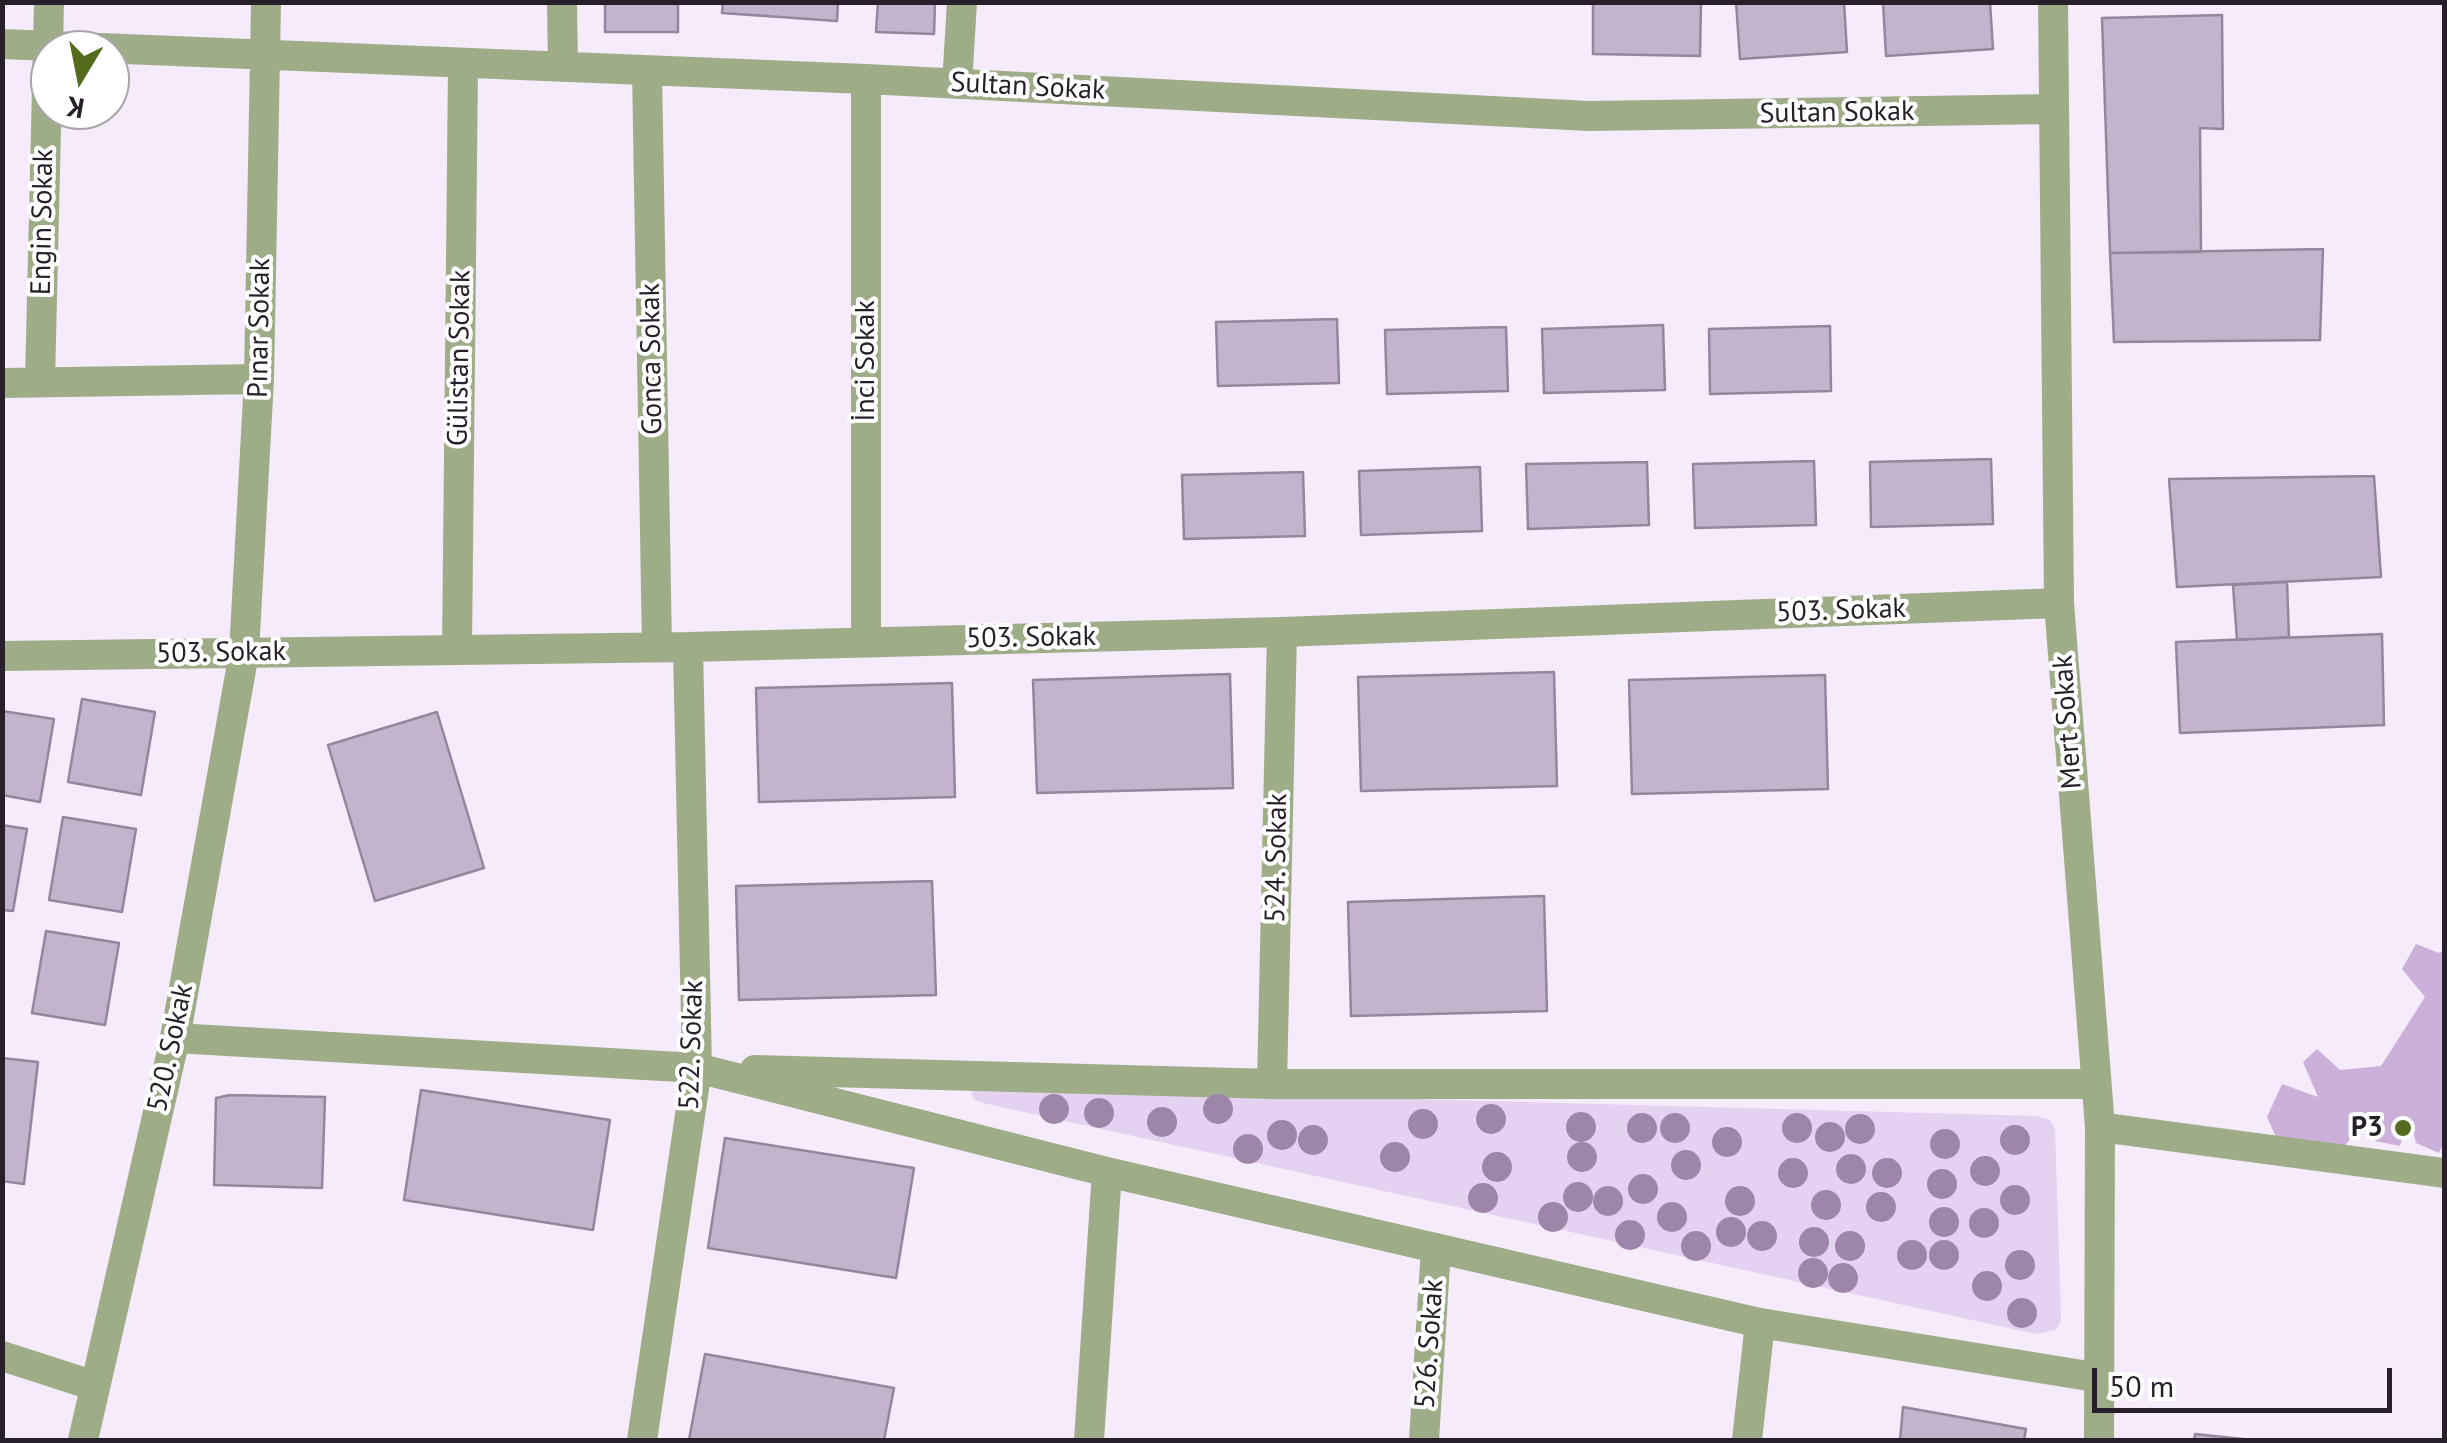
<!DOCTYPE html>
<meta charset="utf-8">
<style>
body{margin:0}
#map{position:relative;width:2447px;height:1443px;overflow:hidden;background:#f5ebfb;font-family:"PT Sans",sans-serif}
canvas{display:block}
.frame{position:absolute;inset:0;border:5px solid #27202a;pointer-events:none}
.north{position:absolute;left:30px;top:30px;width:100px;height:100px;box-sizing:border-box;background:#fff;border:2px solid #a9a6aa;border-radius:50%;rotate:190deg;font-size:28px;font-weight:700;line-height:40px;text-align:center;color:#27202a}
.north::after{content:'';display:block;margin:auto;width:35px;height:45px;background:#526b1d;clip-path:polygon(50% 0,100% 100%,50% 72%,0 100%)}
.scale{position:absolute;left:2092px;top:1368px;width:300px;height:45px;box-sizing:border-box;border:5px solid #27202a;border-top:0;padding-left:12px;font-size:30px;line-height:35px;white-space:nowrap;color:#27202a;-webkit-text-stroke:8px #fff;paint-order:stroke}
</style>
<div id="map">
<canvas width="2447" height="1443"></canvas>
<div class="frame"></div>
<div class="north">K</div>
<div class="scale">50 m</div>
</div>
<script>
const ctx = document.querySelector('canvas').getContext('2d');
ctx.lineJoin = 'round';
function fillPath(path, color) {
  ctx.fillStyle = color;
  ctx.fill(path, 'evenodd');
}
function poly(rows) {
  const path = new Path2D();
  for (const r of rows) {
    path.moveTo(r[0], r[1]);
    for (let i = 2; i < r.length; i += 2) path.lineTo(r[i], r[i + 1]);
  }
  return path;
}
function stroke(path, color, width, dash) {
  ctx.strokeStyle = color;
  ctx.lineWidth = width;
  ctx.lineCap = dash ? 'butt' : 'round';
  ctx.setLineDash(dash || []);
  ctx.stroke(path);
}
function drawText(font, color, halo, rows, align = 'center') {
  ctx.font = font + ' "PT Sans",sans-serif';
  ctx.lineWidth = 8;
  ctx.setLineDash([]);
  ctx.textBaseline = 'middle';
  ctx.strokeStyle = halo;
  ctx.fillStyle = color;
  for (const [text, x, y, turn = 0] of rows) {
    ctx.save();
    ctx.translate(x, y);
    ctx.rotate((+turn || 0) * Math.PI / 180);
    ctx.textAlign = isNaN(turn) ? turn : align;
    if (halo) ctx.strokeText(text, 0, 0);
    ctx.fillText(text, 0, 0);
    ctx.restore();
  }
}
fillPath(poly([
 [976,1087,2037,1116,2050,1120,2055,1129,2061,1321,2056,1330,2036,1334,983,1103,974,1099,971,1094]
]), '#e4d2f0');
fillPath(poly([
 [2416,944,2439,953,2444,950,2444,1142,2439,1153,2416,1143,2413,1130,2404,1132,2400,1146,2375,1141,2375,1133,2359,1128,2358,1120,2352,1137,2336,1156,2279,1144,2267,1117,2282,1084,2318,1097,2303,1062,2317,1049,2340,1070,2381,1066,2425,997,2402,969]
]), '#cbb1da');
const building = poly([
 [605,2,678,2,678,32,605,32,605,2],
 [723,2,838,2,837,21,722,13,723,2],
 [878,2,935,2,934,34,876,32,878,2],
 [1593,2,1701,2,1700,56,1593,54,1593,2],
 [1736,2,1844,2,1847,52,1740,59,1736,2],
 [1883,2,1990,2,1993,49,1886,56,1883,2],
 [2222,15,2223,129,2200,128,2201,252,2110,253,2102,18,2222,15],
 [2323,249,2320,340,2114,342,2110,253,2323,249],
 [1337,319,1339,383,1218,386,1216,322,1337,319],
 [1663,325,1665,390,1544,393,1542,329,1663,325],
 [1830,326,1831,391,1710,394,1709,329,1830,326],
 [1506,327,1508,391,1387,394,1385,330,1506,327],
 [1991,459,1993,524,1871,527,1870,462,1991,459],
 [1814,461,1816,525,1695,528,1693,464,1814,461],
 [1647,462,1649,525,1528,529,1526,464,1647,462],
 [1480,467,1482,531,1361,535,1359,471,1480,467],
 [1303,472,1305,536,1184,539,1182,475,1303,472],
 [2374,476,2381,577,2177,587,2169,479,2374,476],
 [2287,582,2289,637,2237,640,2233,585,2287,582],
 [2382,634,2384,725,2180,733,2176,642,2382,634],
 [1554,672,1557,786,1361,791,1358,677,1554,672],
 [1230,674,1233,788,1037,793,1033,680,1230,674],
 [1825,675,1828,789,1632,794,1629,680,1825,675],
 [952,683,955,797,759,802,756,688,952,683],
 [82,699,155,712,141,795,68,782,82,699],
 [2,711,54,719,40,802,2,795,2,711],
 [437,712,484,868,375,901,328,745,437,712],
 [63,817,136,829,122,912,49,900,63,817],
 [2,825,27,829,13,911,2,910,2,825],
 [932,881,936,995,739,1000,736,886,932,881],
 [1544,896,1547,1011,1351,1016,1348,902,1544,896],
 [46,931,119,943,105,1025,32,1013,46,931],
 [2,1058,38,1062,24,1184,2,1181,2,1058],
 [421,1090,610,1120,593,1230,404,1200,421,1090],
 [230,1095,325,1097,322,1188,214,1185,216,1098,230,1095],
 [725,1138,914,1168,896,1278,708,1248,725,1138],
 [705,1354,894,1388,884,1440,689,1440,705,1354],
 [1903,1407,2026,1429,2024,1440,1900,1440,1903,1407],
 [2195,1434,2252,1440,2194,1440,2195,1434]
]);
fillPath(building, '#c3b3cd');
stroke(building, '#95869e', 2.5);
stroke(poly([
 [562,2,563,67],
 [2053,2,2059,603,2100,1127,2099,1440],
 [2,44,866,79,1589,116,2054,109],
 [647,71,657,647],
 [866,79,866,642],
 [957,84,962,2],
 [40,382,49,2],
 [2,383,259,379],
 [457,650,463,65],
 [2,656,688,647,1282,632,2059,603],
 [175,1038,697,1068,1107,1172,1760,1323,2101,1378],
 [755,1070,1272,1084,2096,1084],
 [1272,1084,1282,632],
 [2100,1127,2444,1173],
 [2,1356,95,1386],
 [83,1440,175,1038,244,653,259,379,266,2],
 [642,1440,697,1068,688,647],
 [1089,1440,1107,1172],
 [1424,1440,1436,1248],
 [1747,1440,1760,1323]
]), '#9ead88', 30);
ctx.fillStyle = '#9e86aa';
for (const [x, y] of [
 [1054,1109],
 [1218,1109],
 [1099,1113],
 [1491,1119],
 [1162,1122],
 [1423,1124],
 [1581,1127],
 [1642,1128],
 [1675,1128],
 [1797,1128],
 [1860,1129],
 [1282,1135],
 [1830,1137],
 [1313,1140],
 [2015,1140],
 [1727,1142],
 [1945,1144],
 [1248,1149],
 [1395,1157],
 [1582,1157],
 [1686,1165],
 [1497,1167],
 [1851,1169],
 [1985,1171],
 [1793,1173],
 [1887,1173],
 [1942,1184],
 [1643,1189],
 [1578,1197],
 [1483,1198],
 [2015,1200],
 [1608,1201],
 [1740,1201],
 [1826,1205],
 [1881,1207],
 [1553,1217],
 [1672,1217],
 [1944,1222],
 [1984,1223],
 [1731,1232],
 [1630,1235],
 [1762,1236],
 [1814,1242],
 [1696,1246],
 [1850,1246],
 [1912,1255],
 [1944,1255],
 [2020,1265],
 [1813,1273],
 [1843,1278],
 [1987,1286],
 [2022,1313]
]) {
  ctx.beginPath();
  ctx.arc(x, y, 15, 0, 2 * Math.PI);
  ctx.fill();
}
for (const [x, y, r, color] of [
 [2403,1128,10,"#526b1d"]
]) {
  const dot = new Path2D();
  dot.arc(x, y, r, 0, 2 * Math.PI);
  ctx.fillStyle = color;
  ctx.fill(dot);
  stroke(dot, '#fff', 4);
}
drawText('28px', '#27202a', '#fff', [
 ["Sultan Sokak",1028,87,3],
 ["Sultan Sokak",1837,113,-1],
 ["Engin Sokak",43,222,-89],
 ["Pınar Sokak",260,328,-89],
 ["Gülistan Sokak",460,358,-89],
 ["Gonca Sokak",652,359,-91],
 ["İnci Sokak",866,361,-90],
 ["503. Sokak",1841,611,-2],
 ["503. Sokak",1031,638,-1],
 ["503. Sokak",221,653,-1],
 ["Mert Sokak",2068,722,-94],
 ["524. Sokak",1277,858,-89],
 ["522. Sokak",692,1045,-88],
 ["520. Sokak",171,1048,-78],
 ["526. Sokak",1430,1344,-86]
]);
drawText('bold 28px', '#27202a', '#fff', [
 ["P3",2383,1128]
], 'right');
</script>
